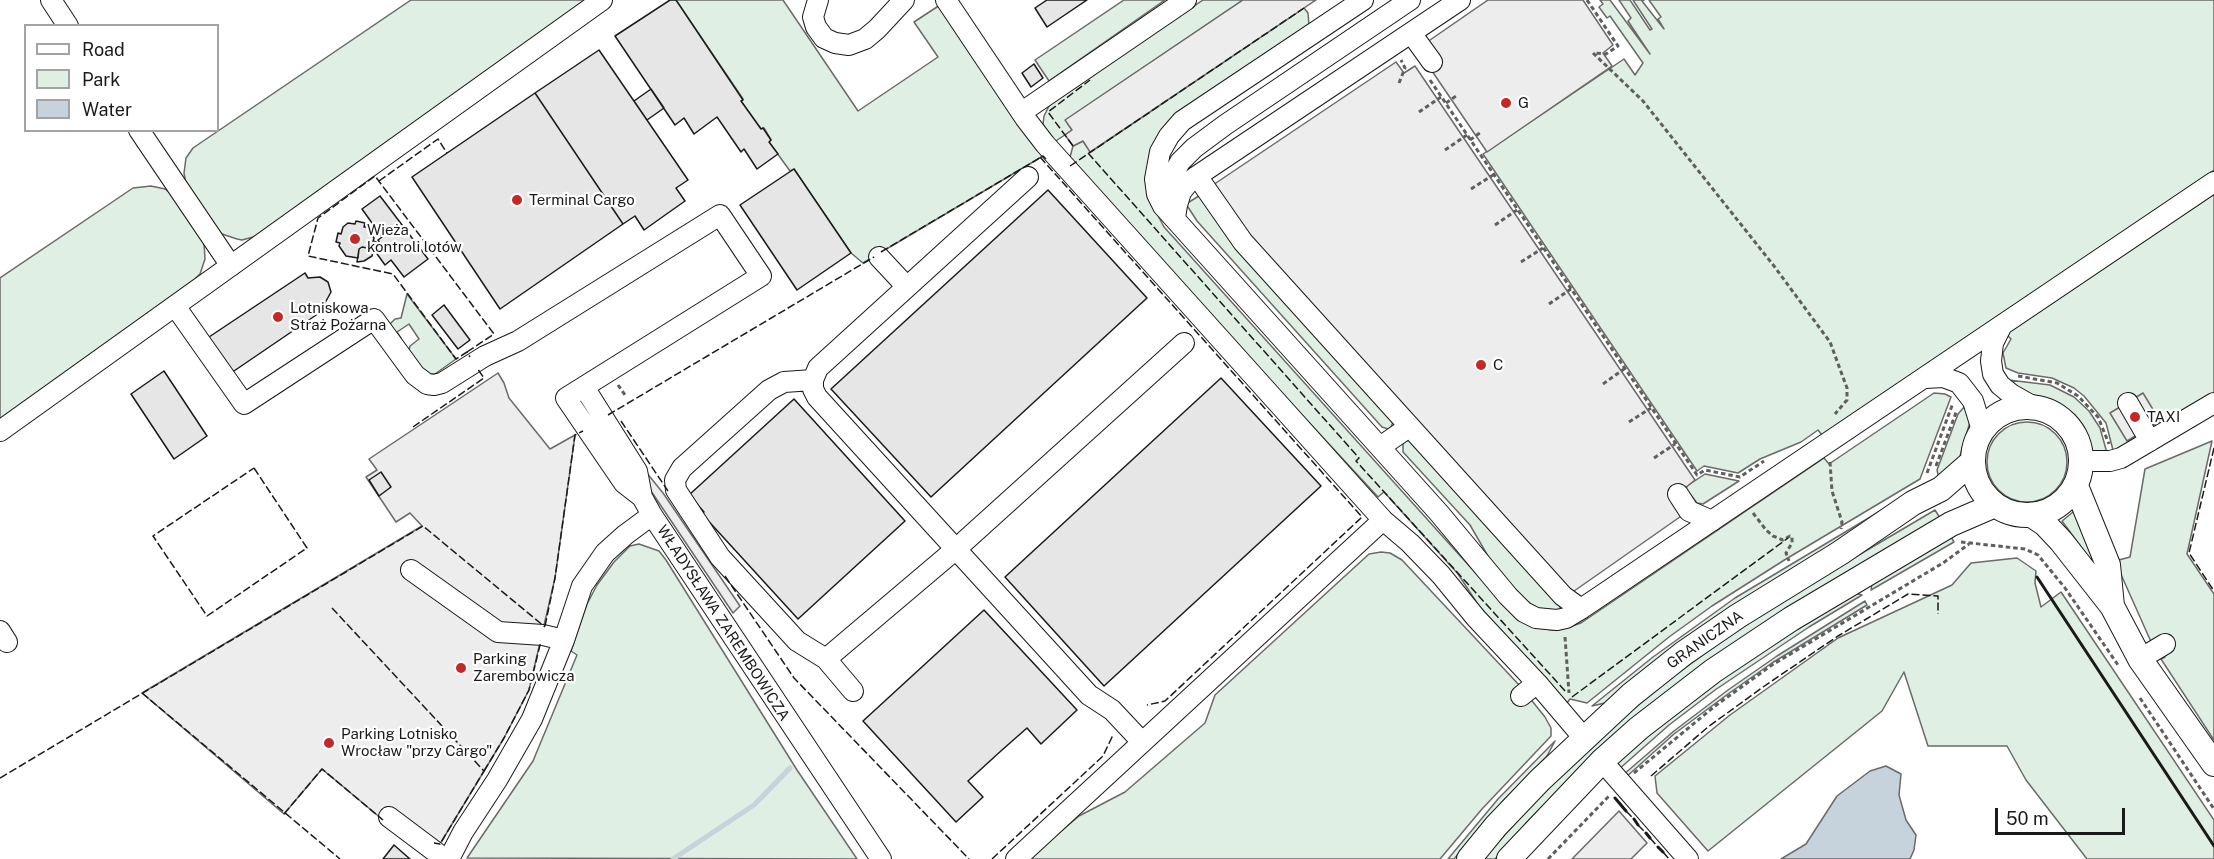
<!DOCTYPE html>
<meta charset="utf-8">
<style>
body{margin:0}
#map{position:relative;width:2214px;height:859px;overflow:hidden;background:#fff;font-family:"Public Sans",sans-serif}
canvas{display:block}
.legend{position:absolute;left:24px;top:24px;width:195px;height:108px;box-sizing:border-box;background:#fff;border:2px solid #a3a3a3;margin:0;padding:8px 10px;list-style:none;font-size:18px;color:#1a1a1a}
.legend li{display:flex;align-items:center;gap:12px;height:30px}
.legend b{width:30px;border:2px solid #a3a3a3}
.scale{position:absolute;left:1995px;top:808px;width:130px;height:27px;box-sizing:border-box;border:3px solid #1a1a1a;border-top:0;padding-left:8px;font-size:18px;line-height:21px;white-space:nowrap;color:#1a1a1a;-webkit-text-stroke:4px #fff;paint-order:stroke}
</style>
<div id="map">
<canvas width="2214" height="859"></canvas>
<ul class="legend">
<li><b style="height:8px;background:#fff"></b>Road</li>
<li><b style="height:16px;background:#e0efe3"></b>Park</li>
<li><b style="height:16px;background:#c6d2dc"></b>Water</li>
</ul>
<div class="scale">50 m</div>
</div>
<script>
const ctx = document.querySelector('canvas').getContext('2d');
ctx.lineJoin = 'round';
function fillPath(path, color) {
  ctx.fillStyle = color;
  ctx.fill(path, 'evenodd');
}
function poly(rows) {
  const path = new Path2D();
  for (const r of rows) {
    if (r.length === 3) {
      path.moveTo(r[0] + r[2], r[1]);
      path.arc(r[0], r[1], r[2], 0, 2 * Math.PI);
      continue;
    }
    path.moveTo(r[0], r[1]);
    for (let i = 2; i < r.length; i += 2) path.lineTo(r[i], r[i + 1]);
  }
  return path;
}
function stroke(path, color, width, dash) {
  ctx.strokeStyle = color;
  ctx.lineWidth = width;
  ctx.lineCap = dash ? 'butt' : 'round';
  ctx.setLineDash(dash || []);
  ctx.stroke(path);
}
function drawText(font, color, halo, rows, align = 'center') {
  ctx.font = font + ' "Public Sans",sans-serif';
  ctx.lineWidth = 4.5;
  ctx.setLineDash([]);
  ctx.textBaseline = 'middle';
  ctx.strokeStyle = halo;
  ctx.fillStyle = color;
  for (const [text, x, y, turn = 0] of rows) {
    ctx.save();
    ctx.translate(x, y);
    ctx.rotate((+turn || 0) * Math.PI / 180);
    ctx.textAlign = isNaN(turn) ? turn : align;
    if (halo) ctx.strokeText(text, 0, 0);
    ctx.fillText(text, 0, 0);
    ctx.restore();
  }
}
const green = poly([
 [411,0,588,0,257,236,242,240,237,239,222,234,215,229,186,184,184,173,186,158,193,148,411,0],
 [676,0,783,0,858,111,938,57,914,22,940,5,1043,156,863,263,851,253,794,169,790,171,769,142,771,140,764,128,761,129,741,101,743,99,676,0],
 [1124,0,1165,0,1049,81,1035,60,1124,0],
 [1203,0,1243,0,1066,120,1072,130,1053,143,1043,124,1044,116,1050,104,1203,0],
 [1600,0,1610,0,1650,54,1628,21,1631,18,1619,0,1630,0,1650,30,1652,29,1633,0,1644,0,1642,1,1664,29,1658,19,1661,17,1649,0,2214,0,2214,170,1822,435,1818,430,1801,442,1760,459,1738,473,1704,466,1697,471,1483,154,1624,59,1635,75,1643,63,1610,16,1607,18,1599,7,1603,4,1600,0],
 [1304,8,1308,13,1309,25,1173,121,1154,208,1164,227,1174,238,1517,619,1534,627,1552,630,1566,628,1581,623,1824,458,1829,464,1934,393,1945,394,1951,397,1920,479,1786,559,1712,606,1669,637,1587,703,1570,699,1567,703,1479,606,1458,574,1384,492,1378,497,1143,243,1073,164,1070,157,1073,146,1083,141,1091,152,1304,8],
 [151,186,165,189,177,198,204,243,205,259,200,274,194,280,0,421,0,278,133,188,151,186],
 [1202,194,1393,422,1391,427,1388,429,1382,427,1197,221,1186,204,1202,194],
 [2214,194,2214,394,2114,454,2106,423,2084,396,2074,388,2052,378,2018,373,2006,368,2003,353,2011,339,2006,334,2214,194],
 [407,294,456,359,435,374,427,374,408,353,410,346,419,339,409,324,397,332,401,338,399,339,389,325,395,319,401,318,407,294],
 [2009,380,2050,385,2074,397,2089,411,2100,428,2107,453,2093,452,2084,427,2075,415,2064,407,2052,400,2021,392,2009,380],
 [1965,406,1970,422,1960,456,1957,462,1939,479,1937,470,1958,414,1965,406],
 [2027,462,40],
 [1408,440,1412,441,1560,606,1560,611,1542,610,1531,604,1522,597,1492,563,1470,525,1403,452,1403,443,1408,440],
 [2212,441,2187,554,2214,594,2214,740,2161,659,2165,657,2162,652,2152,644,2115,561,2130,557,2145,469,2212,441],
 [1705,474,1739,481,1703,504,1697,503,1686,489,1687,486,1705,474],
 [1917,489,1651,665,1605,703,1592,706,1653,657,1735,598,1917,489],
 [2078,508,2098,570,2062,521,2078,508],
 [1935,510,1940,518,1582,766,1527,822,1495,859,1483,859,1537,799,1604,733,1674,676,1736,631,1830,572,1935,510],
 [1951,537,1954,542,1871,590,1872,583,1951,537],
 [639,544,659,551,666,560,797,770,857,859,467,858,533,761,577,655,571,651,587,604,597,585,614,562,630,546,639,544],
 [1381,552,1390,553,1402,560,1520,686,1545,717,1551,728,1551,736,1482,809,1440,859,1028,859,1079,816,1125,792,1205,723,1215,695,1369,554,1381,552],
 [2017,558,2036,571,2035,583,2041,607,2061,592,2214,820,2214,859,2087,859,2026,780,2007,746,1928,746,1904,672,1882,711,1708,851,1657,793,1655,776,1730,715,1838,638,1952,585,1971,563,2017,558],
 [1855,593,1862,595,1809,627,1715,690,1669,725,1618,770,1616,763,1645,738,1728,673,1855,593],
 [1865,601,1867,605,1772,663,1728,694,1674,734,1625,778,1623,775,1674,731,1728,690,1777,656,1865,601],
 [1555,741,1547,756,1503,801,1454,859,1448,859,1498,799,1555,741]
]);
fillPath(green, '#e0efe3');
stroke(green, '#6a6a6a', 1.5);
const parking = poly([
 [1243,0,1316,0,1090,152,1083,141,1073,146,1065,135,1072,130,1065,120,1243,0],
 [1488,0,1583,0,1613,45,1603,53,1612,66,1487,152,1417,49,1488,0],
 [1396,62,1404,73,1415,66,1695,480,1685,488,1697,505,1557,603,1201,193,1396,62],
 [498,373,504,383,509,398,550,449,575,435,555,578,529,690,504,738,440,844,419,850,322,769,284,814,142,693,422,526,410,513,396,522,366,477,377,470,369,459,498,373],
 [2143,393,2160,421,2127,441,2110,413,2143,393],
 [642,467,663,493,740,606,733,613,651,491,642,467],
 [1619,811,1647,843,1631,859,1572,859,1619,811]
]);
fillPath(parking, '#ededed');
stroke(parking, '#6a6a6a', 1.5);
const water = poly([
 [1886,766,1901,774,1899,795,1906,820,1916,835,1914,850,1910,859,1781,859,1806,844,1837,796,1870,771,1886,766]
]);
fillPath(water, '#c6d2dc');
stroke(water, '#6a6a6a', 1.5);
stroke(poly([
 [673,859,754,805,790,768]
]), '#c6d2dc', 5);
const building = poly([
 [670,0,676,0,743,100,741,101,761,129,763,128,771,140,769,142,778,154,757,169,744,149,741,152,717,117,694,134,684,118,675,125,615,36,670,0],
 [1047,0,1087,0,1047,27,1035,8,1047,0],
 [599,50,688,180,676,188,685,201,644,230,635,216,623,224,535,93,599,50],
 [1034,64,1043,78,1031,87,1022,73,1034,64],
 [651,89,664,108,647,120,634,101,651,89],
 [535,93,623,224,500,309,412,177,535,93],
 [794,169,851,253,797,290,740,205,794,169],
 [1048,190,1147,298,931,497,831,389,1048,190],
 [380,196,428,259,404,277,391,260,385,265,375,251,376,248,381,245,378,240,382,237,362,209,380,196],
 [356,221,365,223,364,227,367,227,374,238,372,249,362,247,359,249,358,258,346,256,339,246,340,243,336,242,338,233,341,234,343,227,348,223,355,224,356,221],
 [373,241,376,242,372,256,364,261,357,262,359,249,362,247,372,249,373,241],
 [305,273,308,278,320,277,328,282,331,292,325,303,328,307,231,373,208,339,209,337,305,273],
 [444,305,470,340,458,349,432,315,444,305],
 [164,371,207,436,174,459,131,394,164,371],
 [1221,378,1321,486,1104,686,1005,577,1221,378],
 [794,399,905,521,798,619,702,514,704,512,689,495,794,399],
 [381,472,391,487,379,496,369,480,381,472],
 [984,610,1077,710,1041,744,1027,728,1002,750,968,781,983,797,956,822,863,721,984,610],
 [394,845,410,859,383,859,394,845]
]);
fillPath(building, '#e6e6e6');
stroke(building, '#1a1a1a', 1.5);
const minor = poly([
 [51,0,68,26],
 [818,0,813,17,816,27,824,38,835,43,849,45,865,39,877,29,904,0],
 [946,0,1025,118,1045,144,1383,520,1410,543,1441,575,1476,618,1537,683,1583,737],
 [1363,0,1182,121,1169,136,1160,152,1155,179,1157,194,1163,206,1439,513,1508,596,1524,612,1536,618,1557,620,1566,618,1581,609,2214,182],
 [1411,33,1432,62],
 [1022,112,1186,0],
 [139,130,231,266],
 [1197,176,1243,242,1563,596,1581,609],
 [1028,177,818,368,813,380,813,389,817,397,1089,695,1112,710,1142,742],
 [1172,207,1170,187,1174,173,1180,162,1194,148,1225,125,1410,0],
 [1175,218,1177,205,1181,192,1188,183,1197,176,1460,0],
 [879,257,907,287],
 [175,306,244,404,374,319,415,375,427,384,434,385,442,383,485,356,518,341,720,215,761,276,566,398,624,483,642,497],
 [2001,327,1993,343,1991,361,1993,374,2000,385,2011,394,2034,407],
 [1925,378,1943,377,1959,383,1973,401,1982,430],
 [813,380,784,382,769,390,682,468,675,480,676,490,720,557,797,641,826,659,853,691],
 [584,387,637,471,642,497,652,515,881,859],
 [2128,403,2150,441],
 [0,431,602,0],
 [1380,447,1409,427],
 [2082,461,2110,461,2121,458,2214,403],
 [1678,494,1689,511,1712,521],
 [411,570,498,632,543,635,564,640],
 [0,631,7,642],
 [826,659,956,549,1184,343],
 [2140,659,2165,644],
 [1521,696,1537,683],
 [1602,761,1688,859],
 [389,817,445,859],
 [449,859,463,832,497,780,532,719,564,640,582,586,605,553,625,535,652,515],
 [1016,859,1383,520]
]);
const major = poly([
 [2027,461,54],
 [2076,486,2108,565,2112,606],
 [2033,516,2045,524,2061,541,2112,606,2140,659,2214,764],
 [1469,859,1496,826,1540,780,1631,695,1684,653,1738,616,1840,553,1913,503,1941,489,1973,461],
 [1509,859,1602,761,1639,728,1713,671,1791,619,1951,524,1995,505]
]);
stroke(minor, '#1a1a1a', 22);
stroke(major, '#1a1a1a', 26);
stroke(poly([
 [1587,0,1618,46,1606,54,1595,53],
 [1593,53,1643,101,1774,266,1830,342,1847,388,1847,400,1835,414],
 [1430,80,1697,475,1705,470,1740,477,1764,461],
 [1399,83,1405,68,1401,60],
 [1446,103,1456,96],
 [1419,112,1441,97],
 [1470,140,1481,132],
 [1445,150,1467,135],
 [1471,189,1493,175],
 [1495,225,1517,210],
 [1521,262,1543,248],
 [1549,304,1571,289],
 [2018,376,2057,383,2078,396,2098,417,2109,444],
 [1603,384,1624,369],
 [618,385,625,395],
 [1629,422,1651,408],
 [1654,458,1675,444],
 [1830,462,1832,491,1842,522,1841,529],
 [1936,466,1957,410],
 [1927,473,1953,403],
 [1753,513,1766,530,1773,536,1783,540,1790,536,1792,537,1792,543,1786,553,1789,561],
 [1961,542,2025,549,2038,555,2065,588,2118,665],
 [1565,637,1569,693],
 [2140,698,2214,809],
 [1634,773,1715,706,1772,665,1943,563,1969,544],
 [1548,859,1609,796]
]), '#5f5f5f', 3, [4.5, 3]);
stroke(minor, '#fff', 20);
stroke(major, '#fff', 24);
stroke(poly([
 [1073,146,1048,112,1090,80],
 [1088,153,1359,458,1356,461,1567,693],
 [1040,157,1362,517,1165,701,1147,705],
 [1070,166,1304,8],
 [379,181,438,139,447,153],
 [881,252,1043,156,1046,159],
 [467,352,494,334,375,176,318,218,308,256,393,274,456,359,467,352,470,357],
 [608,415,874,257],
 [621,421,668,491],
 [413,427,484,378,477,368],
 [2214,448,2189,553,2214,591],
 [254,468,307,548,207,616,153,536,254,468],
 [725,576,794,678,969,859],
 [332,608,484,771,440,844,434,843],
 [545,626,555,578,575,435,583,431],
 [142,693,340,859],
 [1572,697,1788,538],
 [484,771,504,738,529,690,541,641],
 [1651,776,1708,727,1763,687,1838,636,1908,594,1938,596,1938,614],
 [0,778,423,526,545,627],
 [1626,811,1634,819],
 [284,814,322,769,383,820],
 [1638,825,1646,833],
 [1650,838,1658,847],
 [1663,852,1669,859],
 [992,859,1103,756,1113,735]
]), '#1a1a1a', 1.5, [8, 3]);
stroke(poly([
 [2037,577,2214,846],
 [1615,798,1626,811],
 [1634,819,1638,825],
 [1646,833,1650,838],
 [1658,847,1663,852]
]), '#1a1a1a', 3);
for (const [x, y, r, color] of [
 [1506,103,6,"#c62828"],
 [517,200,6,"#c62828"],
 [355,239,6,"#c62828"],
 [278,317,6,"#c62828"],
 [1481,365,6,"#c62828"],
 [2135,417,6,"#c62828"],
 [461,668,6,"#c62828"],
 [329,743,6,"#c62828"]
]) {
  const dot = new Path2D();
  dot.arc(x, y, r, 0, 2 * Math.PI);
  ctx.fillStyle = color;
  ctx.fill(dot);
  stroke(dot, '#fff', 2);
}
drawText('15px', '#1a1a1a', '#fff', [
 ["G",1518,103],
 ["Terminal Cargo",529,200],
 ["Wieża",367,230],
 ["kontroli lotów",367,247],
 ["Lotniskowa",290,308],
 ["Straż Pożarna",290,325],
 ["C",1493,365],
 ["TAXI",2147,417],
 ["Parking",473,659],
 ["Zarembowicza",473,676],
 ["Parking Lotnisko",341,734],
 ["Wrocław \"przy Cargo\"",341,751]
], 'left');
drawText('15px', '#1a1a1a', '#fff', [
 ["WŁADYSŁAWA ZAREMBOWICZA",723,623,57],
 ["GRANICZNA",1705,640,-35]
]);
</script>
